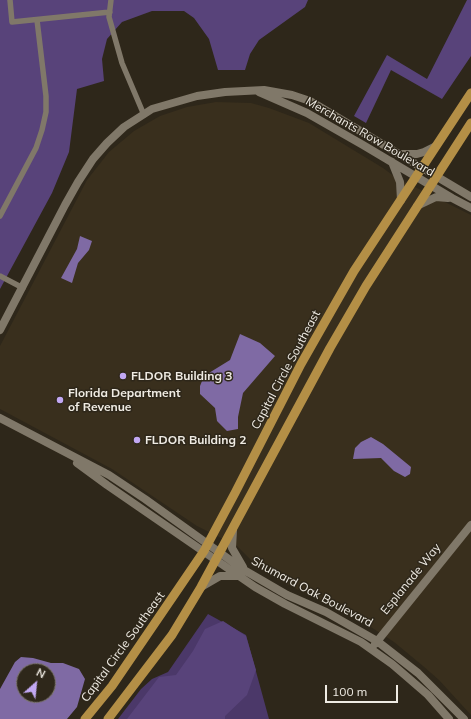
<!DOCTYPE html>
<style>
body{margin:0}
#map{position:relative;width:471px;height:719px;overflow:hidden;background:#2e271a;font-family:Mulish,sans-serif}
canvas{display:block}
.north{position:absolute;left:16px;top:663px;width:40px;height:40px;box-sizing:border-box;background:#2e271a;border:1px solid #7b756a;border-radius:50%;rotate:27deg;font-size:11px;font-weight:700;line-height:16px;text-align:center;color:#efebe3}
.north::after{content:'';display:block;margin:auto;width:14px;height:18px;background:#c2a8f3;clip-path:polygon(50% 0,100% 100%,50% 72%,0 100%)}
.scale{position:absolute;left:325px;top:685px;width:73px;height:18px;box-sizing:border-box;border:2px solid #efebe3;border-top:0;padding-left:5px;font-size:12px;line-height:14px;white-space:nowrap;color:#efebe3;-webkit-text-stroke:3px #2e271a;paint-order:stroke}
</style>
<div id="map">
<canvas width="471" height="719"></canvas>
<div class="north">N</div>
<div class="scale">100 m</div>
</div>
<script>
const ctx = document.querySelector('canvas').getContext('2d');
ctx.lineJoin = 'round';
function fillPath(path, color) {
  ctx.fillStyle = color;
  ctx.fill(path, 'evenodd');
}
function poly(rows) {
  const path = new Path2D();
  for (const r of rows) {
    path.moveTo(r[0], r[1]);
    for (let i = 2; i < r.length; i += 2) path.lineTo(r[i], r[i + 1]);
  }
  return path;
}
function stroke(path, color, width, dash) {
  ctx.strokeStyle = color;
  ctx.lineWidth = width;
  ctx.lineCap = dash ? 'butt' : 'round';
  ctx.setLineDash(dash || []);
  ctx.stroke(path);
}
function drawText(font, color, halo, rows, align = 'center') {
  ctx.font = font + ' Mulish,sans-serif';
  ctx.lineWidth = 3;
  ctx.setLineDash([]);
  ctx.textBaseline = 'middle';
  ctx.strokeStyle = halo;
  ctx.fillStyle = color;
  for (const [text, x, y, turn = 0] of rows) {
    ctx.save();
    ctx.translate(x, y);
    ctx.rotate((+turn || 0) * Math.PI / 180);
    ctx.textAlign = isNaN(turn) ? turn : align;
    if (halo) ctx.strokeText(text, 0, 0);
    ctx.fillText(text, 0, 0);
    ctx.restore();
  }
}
fillPath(poly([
 [216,102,251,103,269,108,309,123,383,168,395,177,471,215,471,715,439,680,423,666,394,642,360,620,278,580,256,565,237,546,197,526,112,469,0,409,0,346,87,180,109,152,134,131,160,116,187,107]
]), '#392f1d');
fillPath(poly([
 [208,614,246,635,269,719,118,719,141,689,152,679,168,672]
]), '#4b3869');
fillPath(poly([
 [0,0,308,0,305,7,259,40,250,54,245,70,218,70,209,39,194,18,184,11,152,11,122,22,107,39,102,59,104,81,77,89,69,152,52,193,0,289],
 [467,0,471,0,471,56,442,99,391,70,366,123,354,116,387,55,427,79],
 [223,621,246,636,256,670,247,695,225,716,225,719,127,719,159,677,176,675,193,651,205,629]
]), '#58437a');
fillPath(poly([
 [80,236,92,241,89,250,78,263,72,283,61,278,77,249],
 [240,334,260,343,275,356,243,393,238,417,238,429,227,431,217,421,215,408,200,394,200,386,204,376,230,360],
 [371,437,383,444,411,467,410,474,405,477,394,471,381,458,353,459,355,448,361,442],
 [21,657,33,658,51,663,63,663,79,669,85,679,77,707,67,719,0,719,0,689,15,662],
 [24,671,48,671,48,695,24,695]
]), '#7f6aa4');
stroke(poly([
 [10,0,12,22,110,12],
 [111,0,109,17,122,63,144,115],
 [0,216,36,148,42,130,46,112,46,96,37,20],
 [0,276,23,288]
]), '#807869', 5.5);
stroke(poly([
 [259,92,307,113,363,145,452,198,471,208],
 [401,154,417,154,424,152,436,146],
 [392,162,400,182,401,200],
 [417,206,436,197,448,198],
 [0,330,65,205,78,182,93,159,107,143,124,127,152,109,197,96,225,92,264,90,292,95,310,101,471,197],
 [0,418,109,475,145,499,244,570,287,595,326,612,377,641,418,673,464,719],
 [77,463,107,485,255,587,285,604,361,642,392,664,406,676,428,695,449,719],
 [233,530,232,548,243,567],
 [201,587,220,576,238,576],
 [375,644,471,525]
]), '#807869', 8);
stroke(poly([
 [85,719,112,686,204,551,235,493,301,364,334,306,354,271,471,93],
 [108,719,172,635,201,587,330,348,366,286,471,123]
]), '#b48f46', 9);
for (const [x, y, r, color] of [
 [123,376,4,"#c2a8f3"],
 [60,400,4,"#c2a8f3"],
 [137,440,4,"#c2a8f3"]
]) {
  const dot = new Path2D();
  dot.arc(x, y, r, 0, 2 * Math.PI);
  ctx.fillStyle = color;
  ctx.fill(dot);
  stroke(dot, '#2e271a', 1.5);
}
drawText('12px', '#efebe3', '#2e271a', [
 ["Merchants Row Boulevard",370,137,30],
 ["Capital Circle Southeast",286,370,-62],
 ["Esplanade Way",411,579,-51],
 ["Shumard Oak Boulevard",312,592,28],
 ["Capital Circle Southeast",123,647,-54]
]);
drawText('bold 12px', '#efebe3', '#2e271a', [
 ["FLDOR Building 3",131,376],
 ["Florida Department",68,393],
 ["of Revenue",68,407],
 ["FLDOR Building 2",145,440]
], 'left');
</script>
